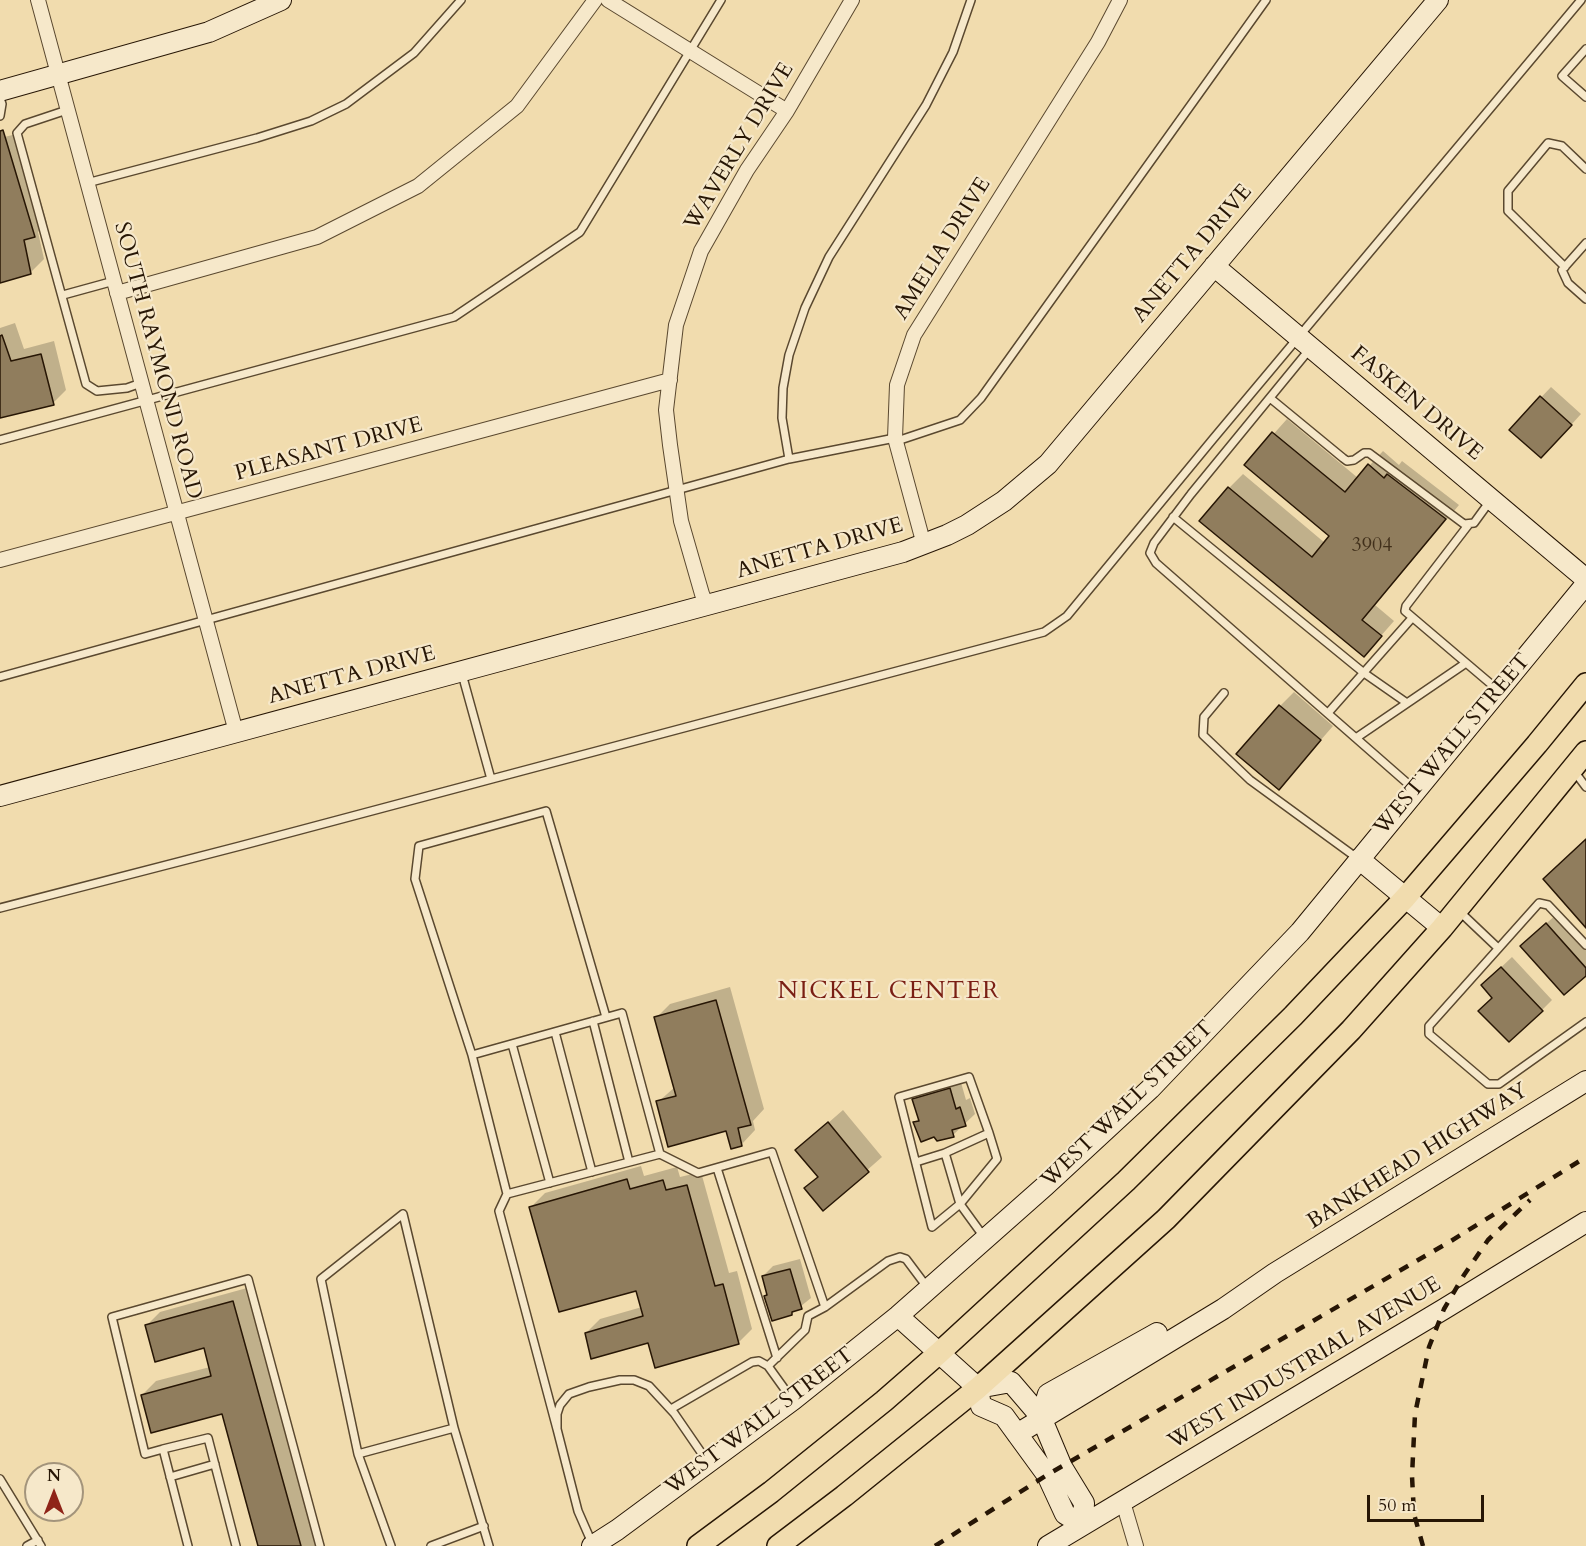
<!DOCTYPE html>
<style>
body{margin:0}
#map{position:relative;width:1586px;height:1546px;overflow:hidden;background:#f1dcae;font-family:Cardo,serif}
canvas{display:block}
.north{position:absolute;left:24px;top:1462px;width:60px;height:60px;box-sizing:border-box;background:#f6e8ca;border:2px solid #a3947b;border-radius:50%;rotate:0deg;font-size:16px;font-weight:700;line-height:24px;text-align:center;color:#271605}
.north::after{content:'';display:block;margin:auto;width:21px;height:27px;background:#8f2418;clip-path:polygon(50% 0,100% 100%,50% 72%,0 100%)}
.scale{position:absolute;left:1367px;top:1495px;width:117px;height:27px;box-sizing:border-box;border:3px solid #271605;border-top:0;padding-left:8px;font-size:18px;line-height:21px;white-space:nowrap;color:#271605;-webkit-text-stroke:4px #f6e8ca;paint-order:stroke}
</style>
<div id="map">
<canvas width="1586" height="1546"></canvas>
<div class="north">N</div>
<div class="scale">50 m</div>
</div>
<script>
const ctx = document.querySelector('canvas').getContext('2d');
ctx.lineJoin = 'round';
function fillPath(path, color) {
  ctx.fillStyle = color;
  ctx.fill(path, 'evenodd');
}
function poly(rows) {
  const path = new Path2D();
  for (const r of rows) {
    path.moveTo(r[0], r[1]);
    for (let i = 2; i < r.length; i += 2) path.lineTo(r[i], r[i + 1]);
  }
  return path;
}
function stroke(path, color, width, dash) {
  ctx.strokeStyle = color;
  ctx.lineWidth = width;
  ctx.lineCap = dash ? 'butt' : 'round';
  ctx.setLineDash(dash || []);
  ctx.stroke(path);
}
function drawText(font, color, halo, rows, align = 'center') {
  ctx.font = font + ' Cardo,serif';
  ctx.lineWidth = 4.5;
  ctx.setLineDash([]);
  ctx.textBaseline = 'middle';
  ctx.strokeStyle = halo;
  ctx.fillStyle = color;
  for (const [text, x, y, turn = 0] of rows) {
    ctx.save();
    ctx.translate(x, y);
    ctx.rotate((+turn || 0) * Math.PI / 180);
    ctx.textAlign = isNaN(turn) ? turn : align;
    if (halo) ctx.strokeText(text, 0, 0);
    ctx.fillText(text, 0, 0);
    ctx.restore();
  }
}
fillPath(poly([
 [21,133,47,223,38,232,44,259,30,273,0,281,0,138],
 [15,323,24,349,54,341,66,390,53,403,0,417,0,328],
 [1551,387,1581,414,1552,446,1511,429],
 [1287,419,1358,478,1383,451,1399,465,1402,461,1459,505,1375,605,1394,621,1364,655,1229,488,1243,474,1325,543,1331,536,1246,465],
 [1294,692,1333,726,1279,788,1280,706],
 [1557,914,1586,946,1586,974,1532,936],
 [1512,957,1552,1000,1542,1010,1494,997,1493,975],
 [730,987,764,1109,753,1121,755,1130,742,1144,727,1130,658,1102,675,1087,656,1018,670,1004],
 [960,1079,966,1100,970,1098,975,1114,953,1135,915,1122,919,1118,914,1100,924,1089],
 [843,1110,882,1157,823,1209,806,1188,819,1176,797,1150],
 [641,1166,644,1176,677,1167,680,1177,701,1172,729,1273,737,1271,752,1329,738,1343,586,1333,600,1319,642,1307,637,1289,531,1207,545,1193],
 [800,1259,811,1298,791,1314,768,1294,763,1276,773,1266],
 [247,1288,318,1546,260,1546,223,1412,142,1395,156,1381,210,1367,205,1347,146,1326,160,1312]
]), '#0003');
const building = poly([
 [3,130,35,237,24,240,31,274,0,283,0,131,3,130],
 [2,335,11,361,41,354,54,405,0,418,0,336,2,335],
 [1540,396,1572,425,1541,458,1509,430,1540,396],
 [1272,432,1345,492,1368,464,1384,478,1387,474,1446,519,1362,620,1382,636,1364,657,1199,521,1228,487,1312,557,1329,536,1244,465,1272,432],
 [1279,705,1321,740,1279,790,1236,754,1279,705],
 [1586,839,1586,928,1543,879,1586,839],
 [1546,923,1586,968,1586,976,1564,995,1520,946,1546,923],
 [1501,967,1543,1011,1509,1042,1478,1011,1492,998,1481,985,1501,967],
 [716,1000,751,1125,738,1128,742,1146,731,1149,726,1131,668,1147,656,1101,676,1096,654,1017,716,1000],
 [950,1088,956,1109,960,1107,966,1126,952,1130,954,1137,937,1141,934,1137,921,1142,913,1122,919,1121,912,1099,950,1088],
 [828,1122,869,1172,823,1211,804,1188,818,1177,795,1150,828,1122],
 [627,1179,630,1189,663,1180,666,1190,687,1185,715,1286,723,1284,739,1344,655,1368,648,1343,591,1359,585,1333,643,1316,636,1291,559,1312,529,1207,627,1179],
 [790,1269,802,1309,792,1312,792,1315,772,1321,764,1296,767,1295,762,1276,790,1269],
 [233,1301,301,1546,258,1546,222,1414,151,1433,141,1395,211,1376,204,1348,155,1362,145,1325,233,1301]
]);
fillPath(building, '#907d5d');
stroke(building, '#271605', 1.5);
const lane = poly([
 [1586,49,1562,76,1586,97],
 [0,98,2,104,0,116],
 [67,110,25,124,17,133,86,384,97,391,127,388,141,383],
 [87,183,257,138,311,121,346,104,414,53,461,0],
 [1586,243,1562,270,1568,283,1586,299],
 [1565,267,1508,211,1508,191,1548,143,1562,146,1586,169],
 [63,295,114,281],
 [1309,350,1191,494,1154,543,1150,553,1156,563,1414,789],
 [1270,398,1343,458,1347,461,1354,460,1364,453,1369,453,1464,524,1474,523,1490,501],
 [0,440,454,317,580,232,721,0],
 [897,441,960,420,981,398,1266,0],
 [789,459,782,418,783,388,789,355,805,308,829,257,926,105,953,52,971,0],
 [1173,517,1364,673,1407,703],
 [1469,524,1406,606,1405,611,1498,690],
 [462,674,491,779],
 [0,677,789,459,895,438],
 [1224,693,1204,717,1203,735,1250,780,1357,858],
 [1328,713,1412,618],
 [1356,738,1466,663],
 [1574,771,1586,787],
 [0,908,240,846,1044,632,1067,616,1213,439,1581,0],
 [1459,911,1498,948],
 [1586,945,1548,905,1539,903,1429,1026,1429,1034,1488,1084,1499,1084,1586,1022],
 [593,1021,629,1162],
 [555,1032,592,1172],
 [512,1044,550,1183],
 [472,1055,415,879,419,846,546,811,606,1017],
 [660,1154,698,1173,772,1152,825,1307],
 [916,1162,945,1153],
 [717,1168,777,1358],
 [507,1194,660,1154,622,1013,472,1055,507,1194,499,1211,557,1429],
 [984,1237,960,1204,997,1159,989,1133,969,1077,899,1097,932,1227,960,1204,945,1153,989,1133],
 [768,1366,805,1330,808,1316,825,1307,888,1261,900,1257,906,1259,927,1287],
 [671,1409,752,1362,759,1361,768,1366,791,1398],
 [163,1449,145,1454,112,1317,248,1279,320,1546],
 [358,1454,454,1428],
 [170,1477,215,1464],
 [0,1479,41,1546],
 [592,1543,578,1511,557,1429,557,1414,560,1405,569,1394,589,1387,620,1380,634,1380,649,1386,674,1413,707,1461],
 [27,1546,38,1540],
 [188,1546,163,1449,208,1438,236,1546],
 [391,1546,358,1454,321,1279,403,1214,454,1428,489,1546],
 [431,1546,484,1526]
]);
const street = poly([
 [38,0,236,732],
 [608,0,787,111],
 [117,293,317,237,418,186,517,106,595,0],
 [924,545,895,438,897,385,914,335,1098,42,1120,0],
 [0,560,670,380],
 [707,605,702,594,681,521,670,445,666,410,676,325,701,251,747,170,787,111,852,0],
 [1123,1502,1136,1546]
]);
const secondary = poly([
 [0,91,209,32,281,0],
 [1214,266,1586,579],
 [0,796,903,552,947,535,967,525,1004,501,1048,464,1438,0],
 [1359,859,1442,928],
 [898,1316,978,1388,981,1406,1004,1416,1047,1475,1065,1514,1083,1525,1084,1503,1062,1467,1041,1417,1011,1382,978,1388],
 [1041,1417,1048,1394,1157,1333],
 [1017,1434,1223,1309,1275,1273,1586,1081],
 [592,1546,617,1530,793,1400,898,1316,1045,1186,1150,1089,1300,932,1586,584],
 [1048,1546,1444,1309,1586,1222]
]);
const primary = poly([
 [698,1546,771,1492,884,1401,939,1353,1126,1181,1293,1016,1405,898,1537,744,1586,684],
 [778,1546,844,1496,978,1388,1166,1219,1351,1030,1442,928,1586,752]
]);
stroke(lane, '#5a482f', 10);
stroke(street, '#5a482f', 16);
stroke(secondary, '#271605', 22);
stroke(primary, '#271605', 24);
stroke(lane, '#f6e8ca', 7);
stroke(street, '#f6e8ca', 14);
stroke(secondary, '#f6e8ca', 20);
stroke(primary, '#f1dcae', 21);
stroke(poly([
 [935,1546,1047,1475,1451,1241,1586,1157],
 [1423,1546,1414,1514,1412,1476,1415,1414,1429,1347,1444,1309,1464,1275,1488,1240,1530,1200]
]), '#271605', 4.5, [10, 10]);
drawText('20px', '#41301b', null, [
 ["3904",1372,546]
]);
drawText('22px', '#271605', '#f6e8ca', [
 ["WAVERLY DRIVE",740,147,-59],
 ["AMELIA DRIVE",943,249,-58],
 ["ANETTA DRIVE",1193,254,-50],
 ["SOUTH RAYMOND ROAD",157,361,75],
 ["FASKEN DRIVE",1416,404,40],
 ["PLEASANT DRIVE",329,450,-15],
 ["ANETTA DRIVE",820,549,-16],
 ["ANETTA DRIVE",352,676,-15],
 ["WEST WALL STREET",1453,745,-50],
 ["WEST WALL STREET",1128,1105,-44],
 ["BANKHEAD HIGHWAY",1418,1157,-32],
 ["WEST INDUSTRIAL AVENUE",1305,1364,-31],
 ["WEST WALL STREET",760,1422,-37]
]);
ctx.letterSpacing = '1.5px';
drawText('24px', '#7a1f14', '#f6e8ca', [
 ["NICKEL CENTER",889,992]
]);
ctx.letterSpacing = '0px';
</script>
